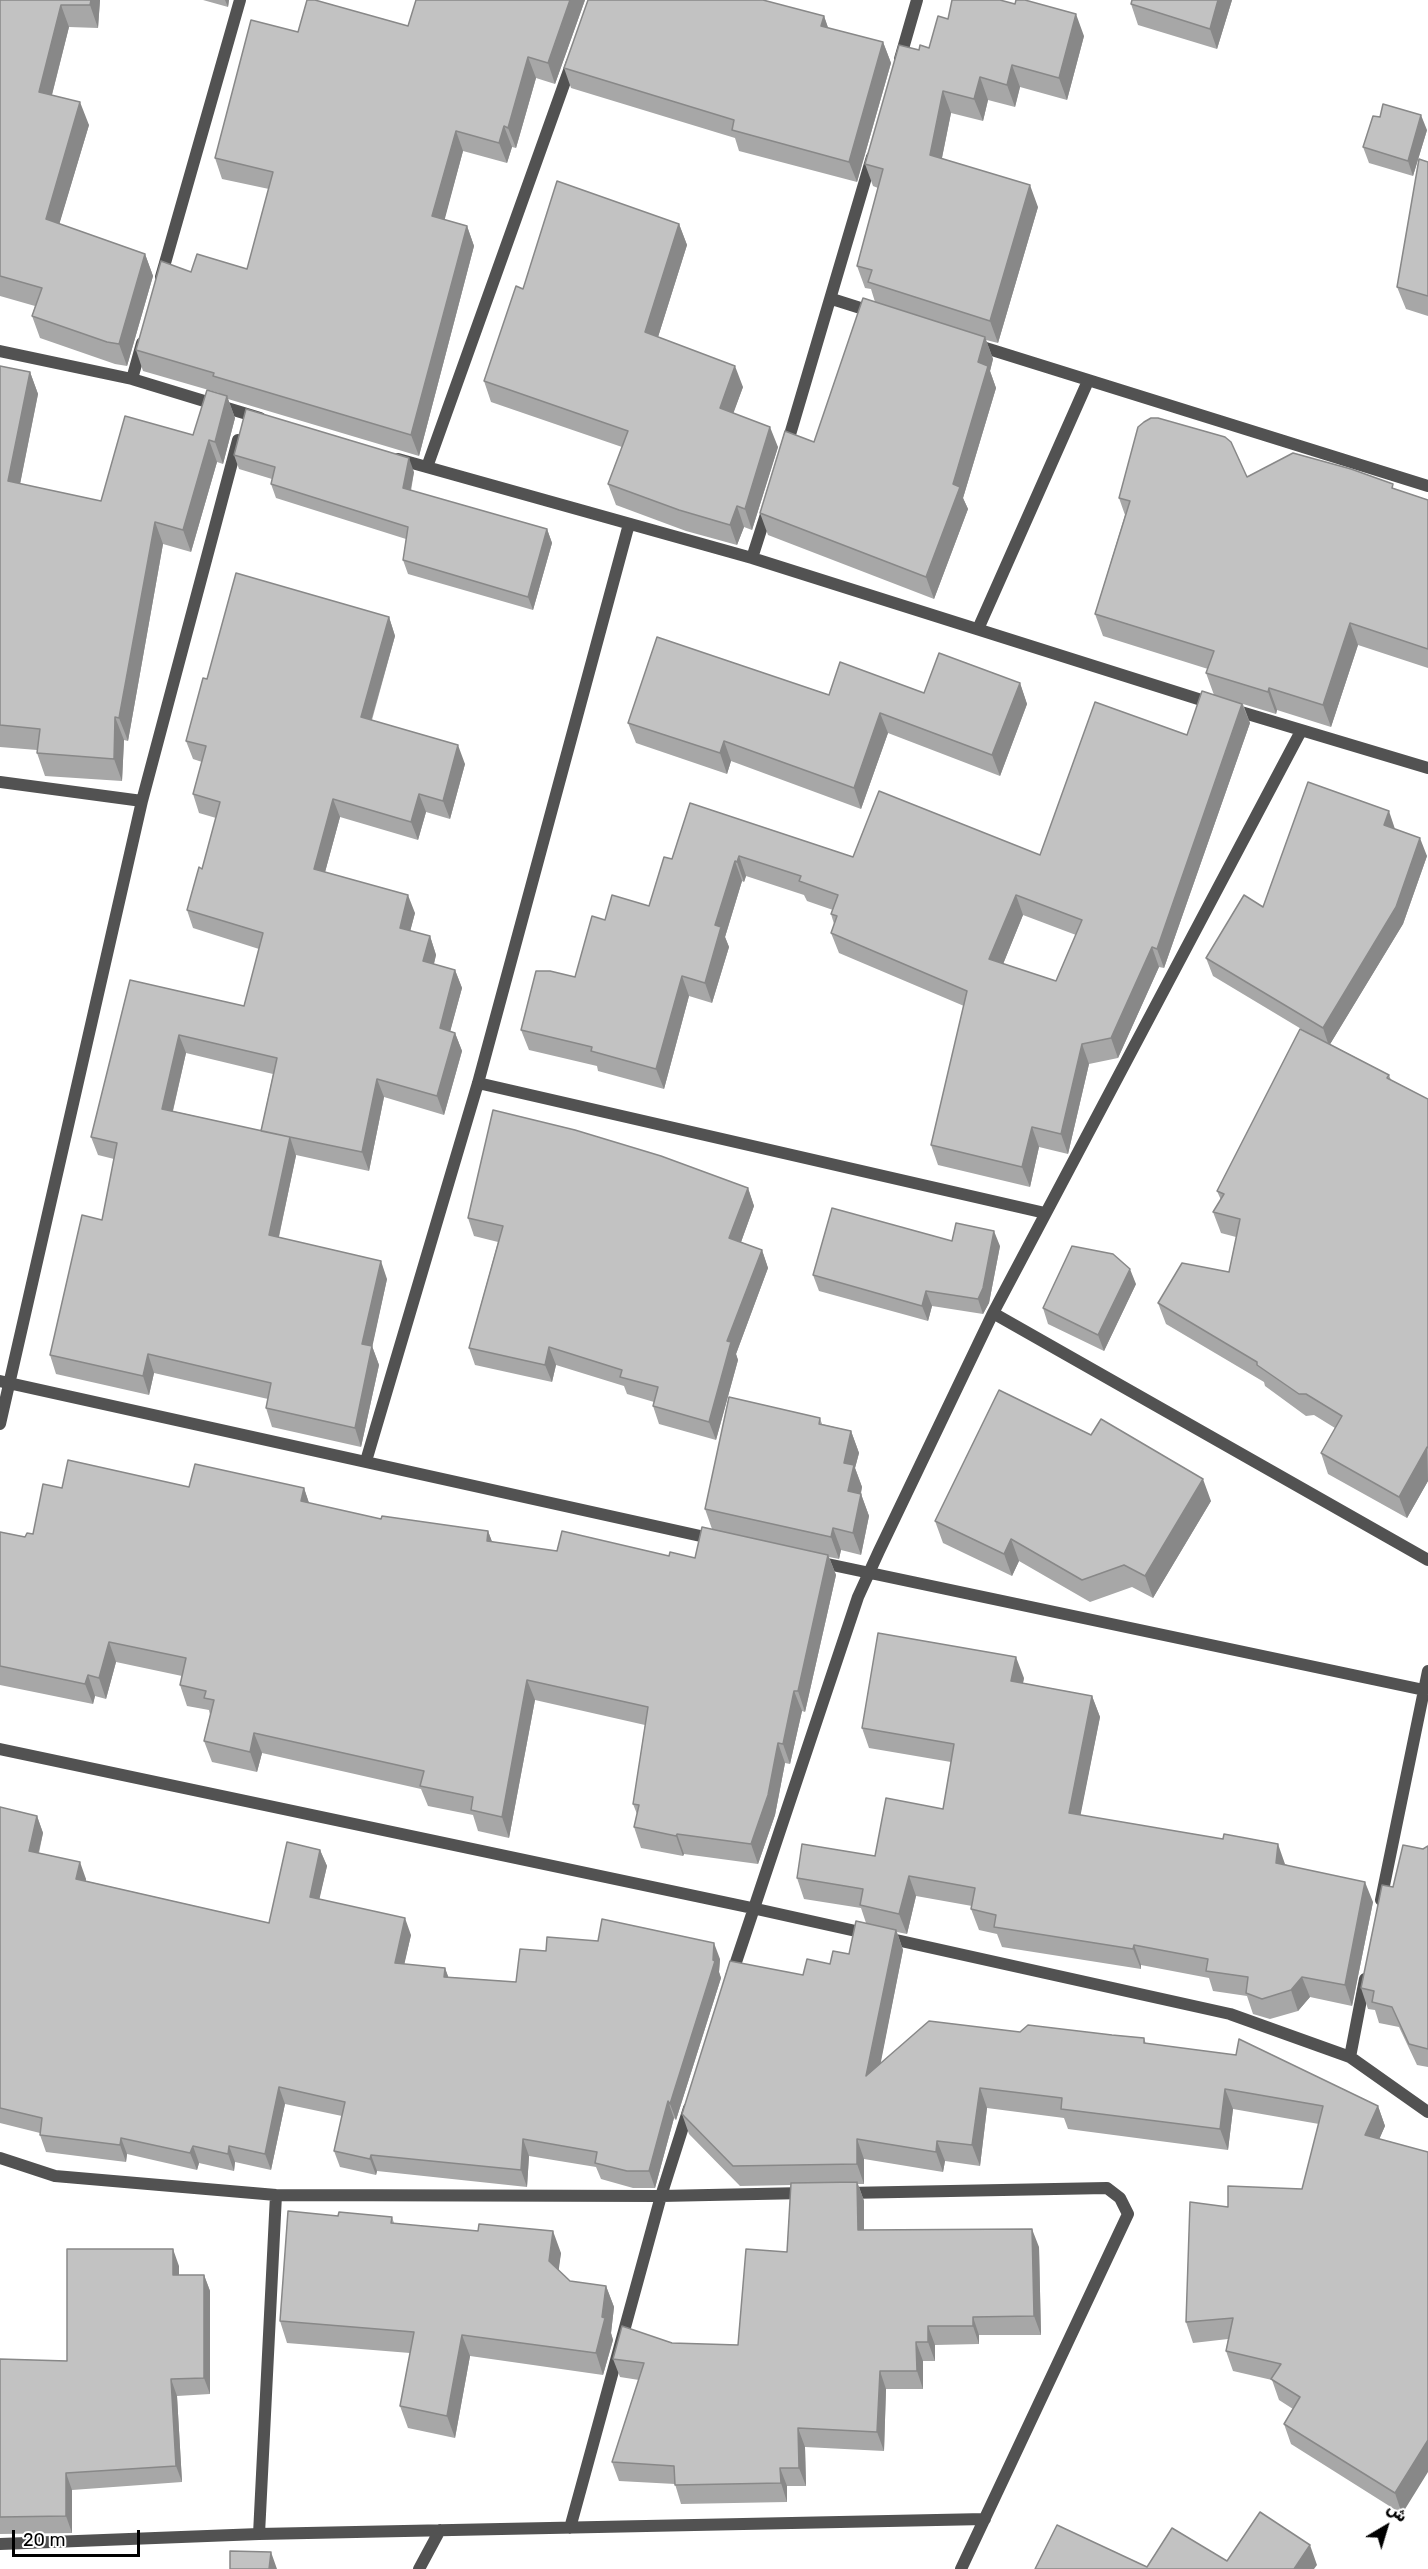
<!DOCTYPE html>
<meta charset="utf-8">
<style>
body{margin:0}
#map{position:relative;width:1428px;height:2569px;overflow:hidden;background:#fff;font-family:Rubik,Cairo,sans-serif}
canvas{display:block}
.north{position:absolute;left:1356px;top:2497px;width:60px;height:60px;-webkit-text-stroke:4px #fff;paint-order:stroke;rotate:38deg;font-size:16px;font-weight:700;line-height:24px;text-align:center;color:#000}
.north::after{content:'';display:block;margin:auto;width:21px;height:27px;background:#000;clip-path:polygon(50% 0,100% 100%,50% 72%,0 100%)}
.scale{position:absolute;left:12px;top:2530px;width:128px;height:27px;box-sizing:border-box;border:3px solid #000;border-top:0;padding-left:8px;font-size:18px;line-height:21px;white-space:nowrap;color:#000;-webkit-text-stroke:4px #fff;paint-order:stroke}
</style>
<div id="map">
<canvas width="1428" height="2569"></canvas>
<div class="north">ش</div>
<div class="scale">20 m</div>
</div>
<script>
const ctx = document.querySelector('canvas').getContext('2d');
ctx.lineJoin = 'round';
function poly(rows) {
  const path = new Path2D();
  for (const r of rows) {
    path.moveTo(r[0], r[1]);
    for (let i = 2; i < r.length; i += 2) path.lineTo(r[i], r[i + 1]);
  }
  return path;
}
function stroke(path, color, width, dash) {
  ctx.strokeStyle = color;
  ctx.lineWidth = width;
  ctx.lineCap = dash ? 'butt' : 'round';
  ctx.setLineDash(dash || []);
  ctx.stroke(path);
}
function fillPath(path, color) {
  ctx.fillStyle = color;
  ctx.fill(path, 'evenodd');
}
stroke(poly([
 [900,59,917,0],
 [161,277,240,0],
 [832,299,873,312],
 [976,345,1428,486],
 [0,351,132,379,260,418],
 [132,379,142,343],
 [786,448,872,157],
 [398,459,752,558,1214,704],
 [427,467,572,62],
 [752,558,768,508],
 [978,629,1088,381],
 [1231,709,1428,768],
 [0,782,142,801],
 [478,1083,1045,1213],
 [993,1313,1428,1560],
 [0,1381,714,1539],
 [0,1424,142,801,238,440],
 [366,1461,478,1083,629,524],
 [818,1562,1424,1690],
 [0,1749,752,1908,1230,2014,1350,2057,1428,2112],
 [1381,1900,1428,1671],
 [731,1977,858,1597,879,1551,993,1313,1301,731],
 [1350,2057,1365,1979],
 [0,2158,55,2176,276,2195,661,2196,805,2193],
 [846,2193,1107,2188,1120,2198,1128,2214,961,2569],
 [570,2528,661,2196,689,2108],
 [259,2534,276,2195],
 [0,2544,259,2534,985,2519],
 [419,2569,440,2530]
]), '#525252', 12);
fillPath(poly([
 [0,0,100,0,98,28,69,27,52,95,89,125,59,224,145,254,153,276,127,366,115,364,40,338,32,316,35,306,0,296],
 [203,0,229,0,228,7],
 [416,0,585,0,555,84,536,78,516,148,512,147,507,163,463,151,444,220,467,226,474,246,419,456,228,399,235,418,223,464,217,462,191,552,163,544,128,741,124,740,122,781,45,776,37,753,37,750,0,747,0,366,30,372,38,394,20,484,101,501,193,435,219,393,143,371,136,350,191,272,247,269,269,189,222,179,215,158,298,32,408,26],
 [1232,0,1217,49,1138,25,1131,4],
 [824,16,828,28,883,42,891,63,857,182,739,151,735,138,571,88,564,68],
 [948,19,1084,36,1067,100,1020,87,1015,107,988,100,983,121,951,113,942,158,1038,207,998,343,986,340,993,359,990,371,996,388,963,498,968,509,934,599,768,535,760,513,814,442,875,302,871,289,865,288,857,266,878,188,873,186,865,164,919,50,929,48],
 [1427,130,1413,176,1369,163,1363,147],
 [1428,162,1428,316,1406,309,1397,287],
 [679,224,687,245,658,337,743,387,733,413,778,447,752,530,744,527,737,545,686,531,616,505,608,484,622,447,491,402,484,381,523,289],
 [234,455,414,472,411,491,547,529,552,543,533,610,408,574,403,560,406,539,276,498,271,484,272,479,239,469],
 [1247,477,1395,489,1428,500,1428,668,1358,645,1331,727,1277,710,1276,714,1243,704,1250,723,1164,968,1159,967,1118,1058,1089,1064,1068,1154,1039,1147,1030,1187,938,1165,931,1145,964,1006,839,953,831,933,834,924,831,914,833,910,807,901,804,895,746,876,744,882,742,881,725,937,729,947,712,1003,689,996,664,1089,598,1071,597,1066,529,1050,521,1030,575,977,605,920,649,906,672,859,690,803,853,857,1040,855,1187,735,1214,695,1206,673,1208,669,1103,636,1095,614,1125,515,1119,498],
 [1023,915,1076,935,1056,981,1003,964],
 [389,617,395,636,372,720,465,764,450,819,426,812,418,840,340,817,325,872,415,913,410,931,430,936,436,955,434,964,455,970,462,988,450,1031,455,1033,462,1051,444,1115,384,1097,369,1171,296,1155,279,1237,387,1279,372,1346,379,1365,361,1447,272,1427,266,1408,268,1399,154,1373,149,1395,56,1374,50,1355,102,1220,114,1159,98,1155,91,1137,130,980,244,1006,259,949,193,928,187,910,202,869,216,818,199,813,193,794,202,762,193,759,186,741,207,679],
 [186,1053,273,1074,261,1131,173,1111],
 [1020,683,1027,704,1000,776,888,733,861,809,731,761,727,774,636,743,628,723,829,695,924,693],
 [1395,829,1427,856,1403,924,1330,1044,1389,1075,1391,1080,1428,1099,1428,1481,1407,1518,1328,1474,1321,1453,1335,1428,1314,1415,1306,1416,1265,1386,1264,1382,1166,1324,1158,1303,1229,1272,1236,1237,1221,1233,1213,1212,1221,1200,1217,1191,1313,1036,1213,976,1206,958,1263,907],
 [748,1188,754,1206,741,1242,762,1250,768,1268,736,1354,738,1360,716,1440,659,1424,653,1406,654,1402,627,1394,624,1386,556,1365,552,1382,475,1365,469,1348,498,1242,474,1236,468,1218],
 [952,1241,1000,1246,989,1303,983,1314,932,1306,928,1321,819,1291,813,1275],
 [1136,1284,1104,1351,1048,1324,1043,1308],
 [820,1418,822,1424,851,1431,859,1453,855,1468,862,1487,861,1494,869,1516,861,1555,841,1550,839,1559,829,1557,836,1575,805,1712,802,1711,790,1764,785,1763,775,1815,758,1864,684,1854,683,1856,641,1848,634,1827,637,1814,633,1804,645,1725,535,1700,509,1838,478,1831,473,1815,428,1806,421,1789,262,1753,257,1772,212,1762,204,1741,210,1715,209,1710,187,1706,180,1685,182,1676,116,1662,106,1699,95,1696,93,1704,0,1685,0,1532,25,1537,33,1534,62,1488,189,1487,304,1488,309,1503,381,1519,488,1531,492,1542,557,1551,669,1556,695,1558,712,1529,705,1509],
 [1211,1501,1153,1598,1132,1587,1090,1602,1019,1561,1012,1576,943,1543,935,1521],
 [1024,1678,1023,1683,1092,1696,1100,1717,1080,1815,1285,1864,1373,1902,1352,2006,1310,1997,1298,2011,1270,2019,1253,2014,1247,1996,1213,1991,1209,1978,1141,1965,1141,1969,1002,1947,997,1934,979,1930,971,1909,972,1906,916,1896,907,1934,897,1932,903,1950,880,2064,1020,2032,1144,2038,1146,2044,1378,2106,1385,2126,1379,2139,1402,2514,1291,2444,1284,2424,1293,2409,1279,2400,1272,2380,1233,2371,1226,2351,1228,2339,1193,2343,1186,2322,1228,2207,1302,2189,1319,2124,1233,2109,1228,2150,1068,2129,1064,2118,987,2108,980,2166,945,2161,943,2172,864,2159,864,2184,858,2184,864,2201,864,2230,1039,2247,1041,2335,979,2335,979,2344,935,2345,935,2361,923,2361,923,2389,886,2389,884,2451,805,2447,806,2486,787,2486,787,2502,681,2504,675,2484,619,2481,612,2462,639,2380,620,2377,613,2359,672,2343,738,2345,787,2252,791,2185,740,2186,689,2134,682,2114,803,1975,830,1964,849,1954,866,1923,861,1908,804,1899,797,1878,875,1856,943,1809,951,1762,869,1748,862,1728],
 [0,1807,37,1816,43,1833,39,1853,86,1879,86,1881,269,1923,320,1850,327,1866,319,1899,411,1935,404,1964,445,1968,448,1977,516,1982,546,1951,720,1959,719,1972,721,1978,676,2120,674,2118,655,2188,633,2188,601,2179,596,2167,529,2156,527,2187,377,2171,376,2175,340,2167,334,2151,342,2116,285,2104,271,2170,235,2162,234,2171,199,2163,197,2170,127,2154,126,2162,46,2152,40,2135,40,2133,0,2123],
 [1428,1846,1428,2067,1417,2065,1399,2027,1379,2023,1375,2010,1368,2009,1361,1988,1393,1887,1423,1849],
 [338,2216,392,2217,394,2223,561,2253,558,2270,570,2281,606,2286,614,2307,611,2333,613,2340,603,2375,470,2356,455,2438,408,2428,400,2406,410,2353,287,2343,280,2321],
 [179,2266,179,2275,204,2275,210,2291,210,2394,177,2396,182,2482,72,2490,72,2533,0,2534,0,2359,67,2361]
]), '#a7a7a7');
fillPath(poly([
 [91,0,100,0,98,28,90,5],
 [225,0,229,0,228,7],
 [570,0,585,0,555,84,548,63],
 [1218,0,1232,0,1217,49,1210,29],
 [61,5,69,27,47,114,39,92],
 [1076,14,1084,36,1067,100,1059,78],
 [824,16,831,36,821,26],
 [883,42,891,63,857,182,849,162],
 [528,57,536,78,516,148,508,128],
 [1012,65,1020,87,1015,107,1007,85],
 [980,77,988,100,983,121,974,99],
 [943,91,951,113,938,177,930,155],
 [80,102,89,125,54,242,46,219],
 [1421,115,1427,130,1413,176,1408,161],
 [504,126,512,147,507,163,499,143],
 [456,131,463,151,440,237,432,216],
 [1030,185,1038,207,998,343,990,321],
 [679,224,687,245,653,353,645,332],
 [467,226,474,246,419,456,411,435],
 [145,254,153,276,127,366,119,344],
 [985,337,993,359,990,371,996,388,963,498,968,509,934,599,926,577,953,484,978,362],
 [735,366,743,387,728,428,720,408],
 [30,372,38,394,16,504,8,481],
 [227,396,235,418,223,464,215,442],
 [770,427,778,447,752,530,745,509],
 [209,440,217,462,191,552,183,530],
 [409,458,414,472,408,502,403,488],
 [737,506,744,527,737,545,730,525],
 [155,522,163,544,128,741,119,718],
 [547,529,552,543,533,610,528,597],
 [389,617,395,636,367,735,361,717],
 [1350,623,1358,645,1331,727,1323,705],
 [1020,683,1027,704,1000,776,992,755],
 [1269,688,1277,710,1276,714,1268,692],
 [1242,704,1250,723,1164,968,1157,949],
 [880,713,888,733,861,809,854,788],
 [115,717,124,740,122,781,114,759],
 [724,741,731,761,727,774,720,753],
 [458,745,465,764,450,819,443,801],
 [419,794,426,812,418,840,411,822],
 [333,799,340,817,321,887,314,869],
 [1389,811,1395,829,1384,825],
 [1420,838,1427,856,1403,924,1329,1046,1323,1028],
 [739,856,746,876,744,882,737,862],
 [735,861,742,881,725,937,729,947,712,1003,705,983,715,925],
 [408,895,415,913,406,947,400,928],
 [1016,895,1023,915,997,979,989,959],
 [430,936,436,955,430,979,423,961],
 [1152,947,1159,967,1118,1058,1111,1038],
 [455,970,462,988,446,1047,440,1028],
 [682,976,689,996,664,1089,656,1069],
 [455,1033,462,1051,444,1115,437,1096],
 [179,1035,186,1053,169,1127,162,1109],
 [1082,1044,1089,1064,1068,1154,1061,1134],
 [377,1079,384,1097,369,1171,362,1152],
 [1032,1127,1039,1147,1030,1187,1022,1167],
 [290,1137,296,1156,275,1254,269,1235],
 [748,1188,754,1206,736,1256,729,1238],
 [994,1231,1000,1246,989,1303,983,1314,978,1299],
 [762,1250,768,1268,736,1354,738,1360,716,1440,709,1422,727,1341],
 [381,1261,387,1279,369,1362,362,1344],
 [1130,1269,1136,1284,1104,1351,1098,1335],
 [926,1291,932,1306,928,1321,922,1306],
 [372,1346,379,1365,361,1447,355,1428],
 [549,1347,556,1365,552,1382,545,1365],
 [148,1354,154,1373,149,1395,143,1376],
 [851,1431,859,1453,855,1468,862,1487,856,1513,848,1491,844,1463],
 [1427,1447,1428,1481,1407,1518,1399,1497],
 [1203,1479,1211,1501,1153,1598,1145,1576],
 [304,1488,311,1509,301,1501],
 [861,1494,869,1516,861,1555,853,1533],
 [833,1528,841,1550,839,1559,831,1537],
 [488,1531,496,1552,487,1541],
 [1011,1539,1019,1561,1012,1576,1004,1554],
 [828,1555,836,1575,805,1712,798,1691],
 [109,1642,116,1662,106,1699,99,1678],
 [1016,1657,1024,1678,1019,1701,1011,1681],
 [88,1675,95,1696,93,1704,85,1684],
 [527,1680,535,1700,509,1838,502,1817],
 [794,1691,802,1711,790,1764,783,1744],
 [1092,1696,1100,1717,1077,1833,1069,1813],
 [254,1733,262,1753,257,1772,250,1752],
 [778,1743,785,1763,775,1815,758,1864,751,1844],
 [37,1816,43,1833,35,1867,29,1851],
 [677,1834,684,1854,683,1856,676,1836],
 [1278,1844,1285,1864,1284,1883,1276,1863],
 [320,1850,327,1866,316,1914,310,1897],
 [80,1862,86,1879,82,1896,76,1879],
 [909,1876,916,1896,907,1934,899,1914],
 [1365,1882,1373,1902,1352,2006,1345,1985],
 [405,1918,411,1935,401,1979,395,1963],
 [896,1930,903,1950,874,2097,866,2076],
 [714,1943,720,1959,719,1972,721,1978,676,2120,670,2104,713,1960],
 [1134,1945,1141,1965,1141,1969,1133,1949],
 [445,1968,451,1984,444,1977],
 [1302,1977,1310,1997,1298,2011,1291,1990],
 [279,2087,285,2104,271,2170,265,2154],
 [980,2088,987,2108,980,2166,972,2145],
 [1225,2089,1233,2109,1228,2150,1220,2129],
 [668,2101,674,2118,655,2188,649,2171],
 [1378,2106,1385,2126,1372,2156,1365,2135],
 [121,2138,127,2154,126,2162,120,2145],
 [523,2139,529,2156,527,2187,521,2170],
 [857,2139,864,2159,864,2184,857,2164],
 [937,2141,945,2161,943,2172,936,2152],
 [193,2146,199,2163,197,2170,190,2153],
 [229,2146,235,2162,234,2171,228,2154],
 [371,2155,377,2171,376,2175,370,2159],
 [857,2182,864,2201,864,2249,858,2230],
 [1032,2229,1039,2247,1041,2335,1034,2316],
 [553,2231,561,2253,557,2283,549,2261],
 [173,2249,179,2266,179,2292,173,2275],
 [204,2275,210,2291,210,2394,204,2378],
 [606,2286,614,2307,611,2333,613,2340,603,2375,596,2353,602,2317],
 [973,2317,979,2335,979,2344,973,2326],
 [928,2326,935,2345,935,2361,928,2342],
 [462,2335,470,2356,455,2438,447,2416],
 [916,2342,923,2361,923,2389,917,2371],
 [880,2371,886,2389,884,2451,877,2432],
 [171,2379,177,2396,182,2482,176,2466],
 [798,2428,805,2447,806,2486,799,2468],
 [1428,2440,1428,2472,1402,2514,1395,2493],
 [780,2468,787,2486,787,2502,781,2483],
 [66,2473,72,2490,72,2533,66,2516],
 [1310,2545,1317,2565,1314,2569,1294,2569],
 [271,2552,277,2569,269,2569]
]), '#888');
const building = poly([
 [0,0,91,0,90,5,61,5,39,92,80,102,46,219,145,254,119,344,107,342,32,316,42,288,0,276,0,0],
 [307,0,315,0,408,26,416,0,570,0,548,63,528,57,508,128,504,126,499,143,456,131,432,216,467,226,411,435,213,376,214,373,136,350,161,261,191,272,197,254,247,269,273,172,215,158,251,20,298,32,307,0],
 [588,0,763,0,824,16,821,26,883,42,849,162,732,130,734,120,564,68,588,0],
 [952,0,1000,0,1015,4,1016,0,1025,0,1076,14,1059,78,1012,65,1007,85,980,77,974,99,943,91,930,155,1030,185,990,321,868,282,872,270,857,266,883,169,865,164,899,45,919,50,920,45,929,48,938,16,948,19,952,0],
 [1132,0,1218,0,1210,29,1131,4,1132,0],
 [1383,104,1421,115,1408,161,1363,147,1373,116,1380,117,1383,104],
 [1419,159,1428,162,1428,296,1397,287,1419,159],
 [557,181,679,224,645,332,735,366,720,408,770,427,745,509,737,506,730,525,679,510,608,484,628,431,484,381,516,286,523,289,557,181],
 [863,298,985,337,978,362,988,366,953,484,960,487,926,577,760,513,785,431,814,442,863,298],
 [0,366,30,372,8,481,101,501,125,416,193,435,207,390,227,396,215,442,209,440,183,530,155,522,119,718,115,717,114,759,37,753,40,729,0,725,0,366],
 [246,409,409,458,403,488,547,529,528,597,403,560,408,527,271,484,275,467,234,455,246,409],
 [1151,418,1158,418,1225,437,1231,442,1247,477,1293,453,1351,469,1393,484,1392,488,1428,500,1428,649,1350,623,1323,705,1269,688,1268,692,1206,673,1214,651,1095,614,1130,501,1119,498,1138,427,1144,422,1151,418],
 [236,573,389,617,361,717,458,745,443,801,419,794,411,822,333,799,314,869,408,895,400,928,430,936,423,961,455,970,440,1028,455,1033,437,1096,377,1079,362,1152,261,1131,277,1058,179,1035,162,1109,290,1137,269,1235,381,1261,362,1344,372,1346,355,1428,266,1408,271,1383,148,1354,143,1376,50,1355,82,1215,102,1220,117,1143,91,1137,130,980,244,1006,263,933,187,910,199,867,202,869,220,802,193,794,206,746,186,741,203,678,207,679,236,573],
 [657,637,829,695,840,662,924,693,939,653,1020,683,992,755,880,713,854,788,724,741,720,753,628,723,657,637],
 [1202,691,1242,704,1157,949,1152,947,1111,1038,1082,1044,1061,1134,1032,1127,1022,1167,931,1145,967,991,831,933,837,916,831,914,838,895,799,881,801,876,739,856,737,862,735,861,715,925,721,927,705,983,682,976,656,1069,591,1051,592,1047,521,1030,536,971,550,971,575,977,592,916,605,920,612,895,649,906,664,857,672,859,690,803,853,857,879,791,1040,855,1095,702,1187,735,1202,691],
 [1016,895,1082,920,1056,981,989,959,1016,895],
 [1308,782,1389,811,1384,825,1420,838,1396,907,1323,1028,1206,958,1244,895,1263,907,1308,782],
 [1300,1029,1389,1075,1387,1078,1428,1099,1428,1448,1427,1447,1399,1497,1321,1453,1342,1416,1306,1394,1299,1394,1257,1365,1257,1362,1158,1303,1182,1263,1229,1272,1240,1219,1213,1212,1224,1194,1217,1191,1300,1029],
 [493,1110,575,1130,661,1156,748,1188,729,1238,762,1250,727,1341,731,1342,709,1422,653,1406,658,1387,620,1377,622,1370,549,1347,545,1365,469,1348,503,1226,468,1218,493,1110],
 [832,1208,952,1241,956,1223,994,1231,983,1288,978,1299,926,1291,922,1306,813,1275,832,1208],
 [1072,1246,1113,1254,1130,1269,1098,1335,1043,1308,1072,1246],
 [999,1390,1091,1435,1101,1419,1203,1479,1145,1576,1124,1565,1082,1580,1011,1539,1004,1554,935,1521,999,1390],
 [729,1397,820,1418,819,1424,851,1431,844,1463,854,1465,848,1491,861,1494,853,1533,833,1528,831,1537,705,1509,729,1397],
 [68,1460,189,1487,195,1464,304,1488,301,1501,381,1519,382,1516,488,1531,487,1541,557,1551,562,1531,669,1556,670,1552,695,1558,702,1527,828,1555,798,1691,794,1691,783,1744,778,1743,768,1795,751,1844,677,1834,676,1836,634,1827,639,1805,633,1804,648,1707,527,1680,502,1817,471,1810,473,1797,420,1786,424,1771,254,1733,250,1752,204,1741,214,1700,204,1698,206,1691,180,1685,186,1658,109,1642,99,1678,88,1675,85,1684,0,1666,0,1532,25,1537,27,1533,33,1534,43,1484,62,1488,68,1460],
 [878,1633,1016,1657,1011,1681,1092,1696,1069,1813,1223,1839,1224,1834,1278,1844,1276,1863,1365,1882,1345,1985,1302,1977,1291,1990,1262,1999,1246,1993,1248,1977,1206,1971,1208,1959,1134,1945,1133,1949,994,1927,996,1915,971,1909,975,1888,909,1876,899,1914,860,1905,863,1889,797,1878,802,1844,875,1856,886,1798,943,1809,954,1744,862,1728,878,1633],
 [0,1807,37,1816,29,1851,80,1862,76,1879,269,1923,287,1842,320,1850,310,1897,405,1918,395,1963,445,1968,444,1977,516,1982,520,1949,546,1951,547,1937,598,1941,602,1919,714,1943,713,1960,715,1961,670,2104,668,2101,649,2171,627,2171,595,2163,597,2152,523,2139,521,2170,371,2155,370,2159,334,2151,345,2102,279,2087,265,2154,229,2146,228,2154,193,2146,190,2153,121,2138,120,2145,40,2135,42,2118,0,2108,0,1807],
 [1403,1845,1423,1849,1428,1846,1428,2049,1409,2044,1392,2007,1372,2002,1374,1991,1361,1988,1382,1885,1393,1887,1403,1845],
 [856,1921,896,1930,866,2076,929,2021,1020,2032,1028,2025,1112,2035,1144,2038,1144,2043,1236,2055,1239,2039,1378,2106,1365,2135,1428,2152,1428,2440,1395,2493,1284,2424,1300,2397,1271,2379,1281,2364,1226,2351,1233,2318,1186,2322,1190,2202,1228,2207,1228,2186,1302,2189,1323,2106,1225,2089,1220,2129,1061,2109,1062,2098,980,2088,972,2145,937,2141,936,2152,857,2139,857,2164,733,2166,682,2114,730,1961,803,1975,807,1959,830,1964,833,1951,849,1954,856,1921],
 [857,2182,858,2230,1032,2229,1034,2316,973,2317,973,2326,928,2326,928,2342,916,2342,917,2371,880,2371,877,2432,798,2428,799,2468,780,2468,781,2483,675,2485,674,2466,612,2462,644,2363,613,2359,622,2326,672,2343,738,2345,746,2249,787,2252,791,2183,857,2182],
 [288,2211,338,2216,339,2212,392,2217,391,2223,478,2231,479,2224,553,2231,549,2261,570,2281,606,2286,602,2317,605,2318,596,2353,462,2335,447,2416,400,2406,414,2332,280,2321,288,2211],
 [67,2249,173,2249,173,2275,204,2275,204,2378,171,2379,176,2466,66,2473,66,2516,0,2517,0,2359,67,2361,67,2249],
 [1260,2512,1310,2545,1294,2569,1035,2569,1057,2525,1147,2567,1172,2528,1227,2561,1260,2512],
 [230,2551,271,2552,269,2569,230,2569,230,2551]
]);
fillPath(building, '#c2c2c2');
stroke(building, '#888', 1.5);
</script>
